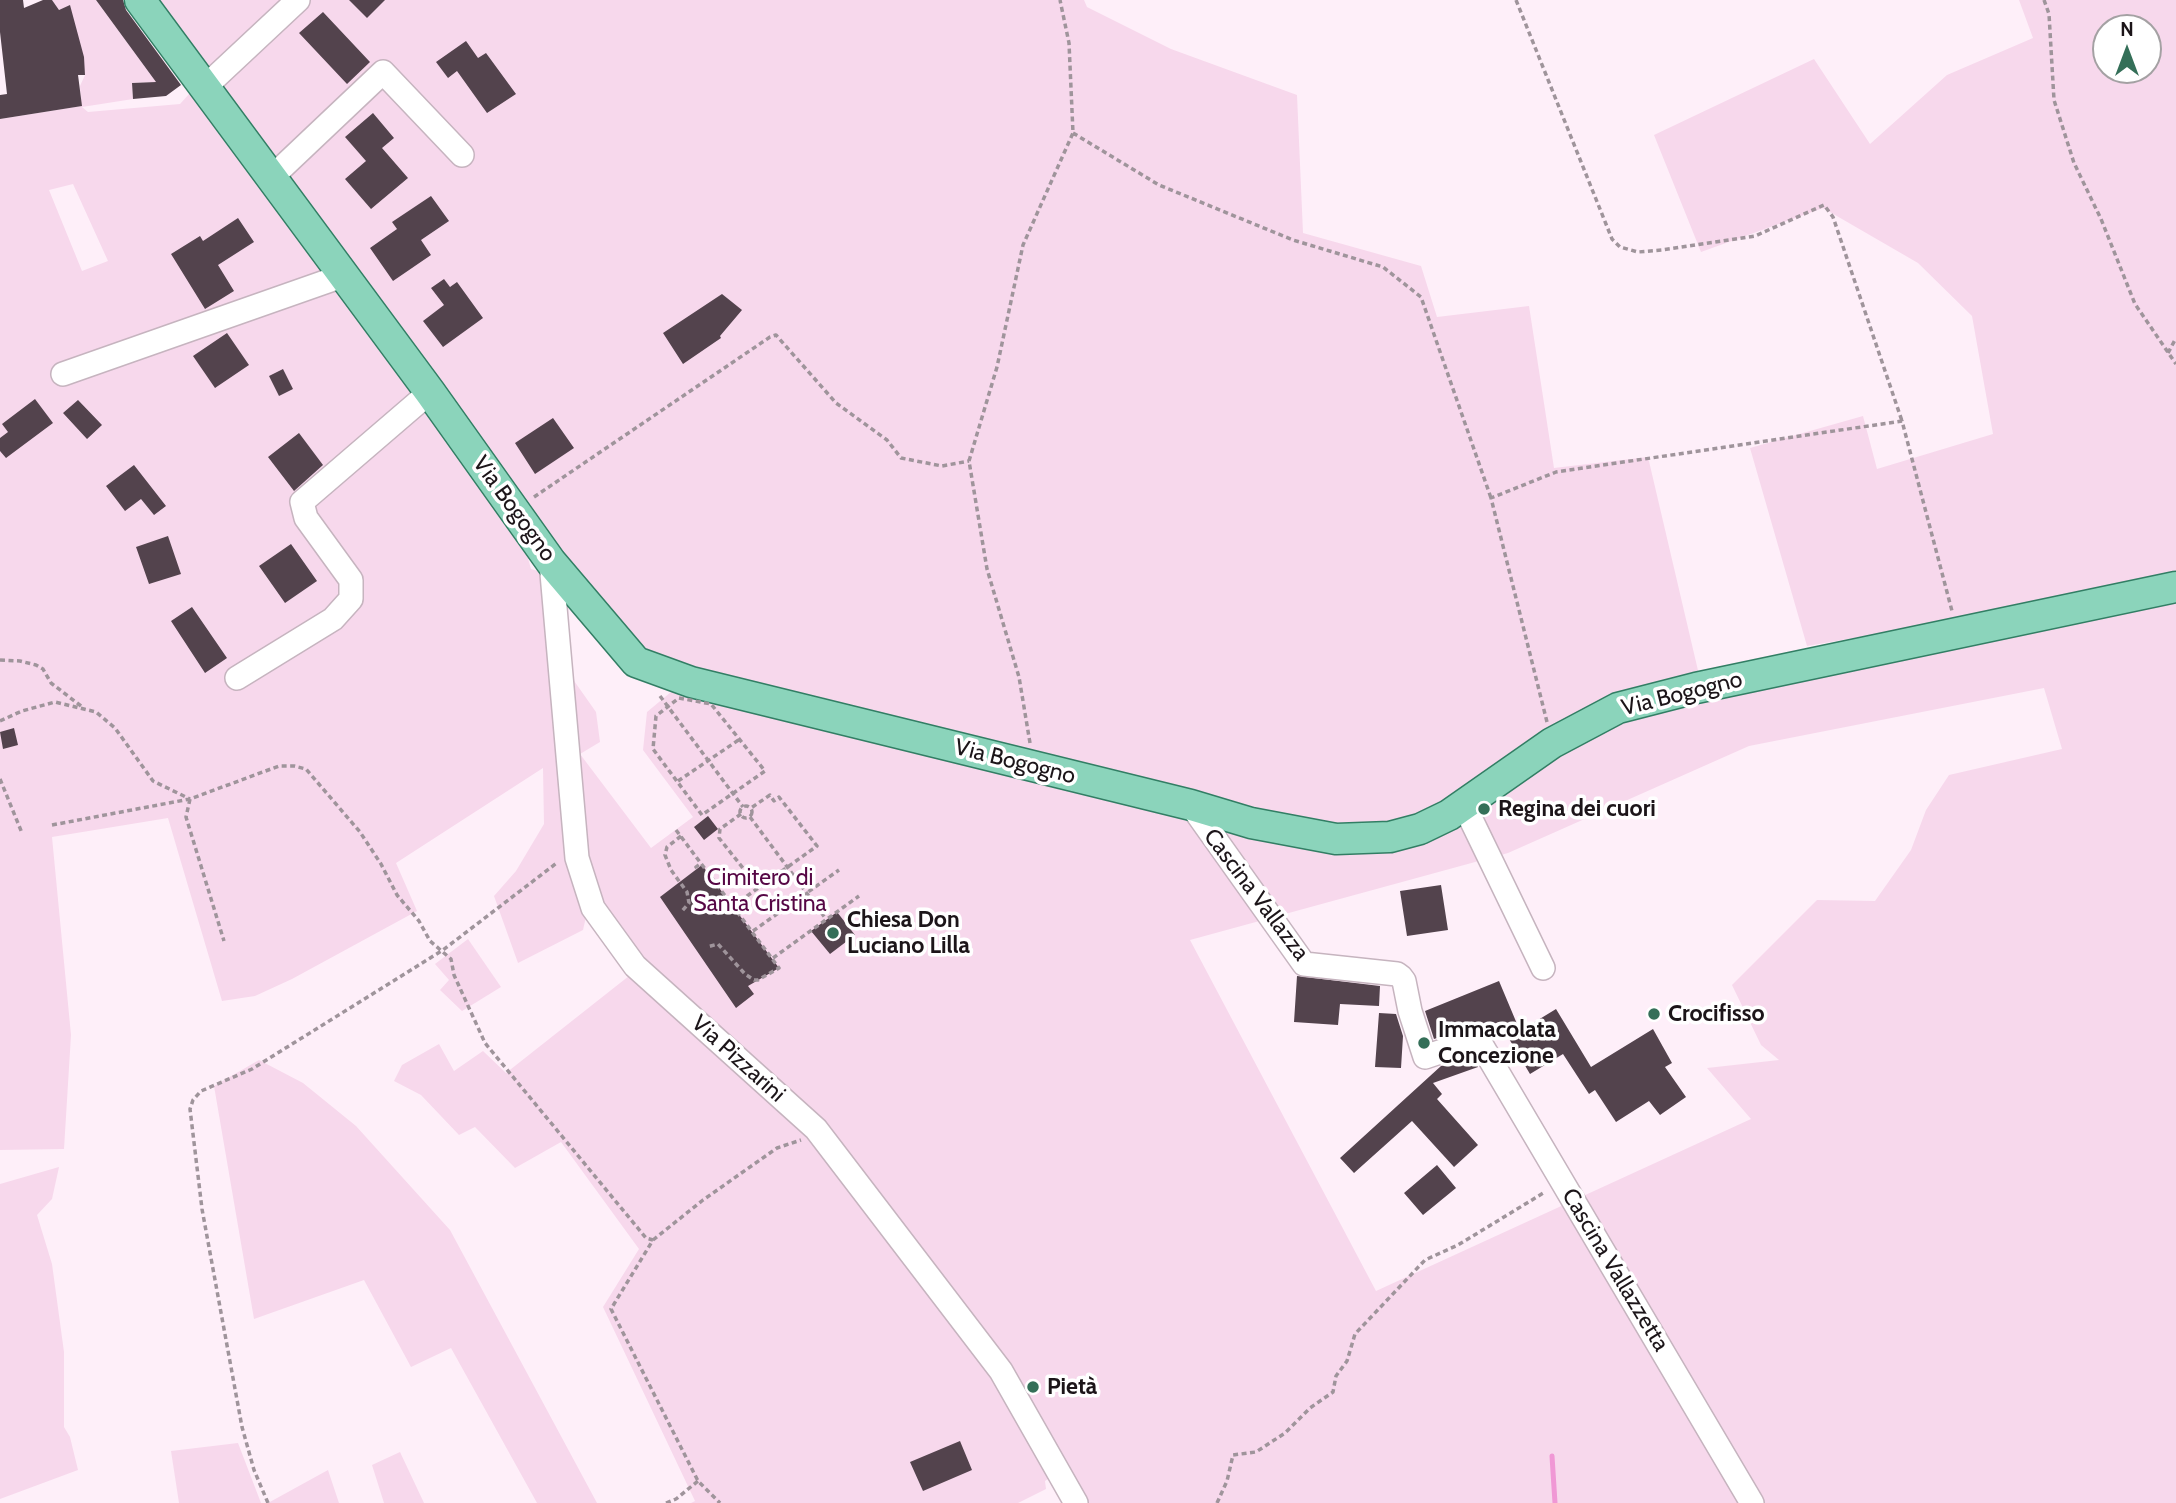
<!DOCTYPE html>
<meta charset="utf-8">
<style>
body{margin:0}
#map{position:relative;width:2176px;height:1503px;overflow:hidden;background:#feeff9;font-family:Cabin,sans-serif}
canvas{display:block}
.north{position:absolute;left:2092px;top:14px;width:70px;height:70px;box-sizing:border-box;background:#fff;border:2px solid #a4a1a3;border-radius:50%;rotate:0deg;font-size:19px;font-weight:700;line-height:28px;text-align:center;color:#1c1519}
.north::after{content:'';display:block;margin:auto;width:24px;height:32px;background:#346f58;clip-path:polygon(50% 0,100% 100%,50% 72%,0 100%)}
</style>
<div id="map">
<canvas width="2176" height="1503"></canvas>
<div class="north">N</div>
</div>
<script>
const ctx = document.querySelector('canvas').getContext('2d');
ctx.lineJoin = 'round';
function fillPath(path, color) {
  ctx.fillStyle = color;
  ctx.fill(path, 'evenodd');
}
function poly(rows) {
  const path = new Path2D();
  for (const r of rows) {
    if (r.length === 3) {
      path.moveTo(r[0] + r[2], r[1]);
      path.arc(r[0], r[1], r[2], 0, 2 * Math.PI);
      continue;
    }
    path.moveTo(r[0], r[1]);
    for (let i = 2; i < r.length; i += 2) path.lineTo(r[i], r[i + 1]);
  }
  return path;
}
function stroke(path, color, width, dash) {
  ctx.strokeStyle = color;
  ctx.lineWidth = width;
  ctx.lineCap = dash ? 'butt' : 'round';
  ctx.setLineDash(dash || []);
  ctx.stroke(path);
}
function drawText(font, color, halo, rows, align = 'center') {
  ctx.font = font + ' Cabin,sans-serif';
  ctx.lineWidth = 7;
  ctx.setLineDash([]);
  ctx.textBaseline = 'middle';
  ctx.strokeStyle = halo;
  ctx.fillStyle = color;
  for (const [text, x, y, turn = 0] of rows) {
    ctx.save();
    ctx.translate(x, y);
    ctx.rotate((+turn || 0) * Math.PI / 180);
    ctx.textAlign = isNaN(turn) ? turn : align;
    if (halo) ctx.strokeText(text, 0, 0);
    ctx.fillText(text, 0, 0);
    ctx.restore();
  }
}
fillPath(poly([
 [52,0,96,0,156,82,132,83,133,99,82,107,88,112,180,104,190,93,326,278,336,284,525,548,531,569,541,572,588,908,583,930,518,963,494,896,516,871,544,824,543,768,396,863,417,911,292,979,255,996,222,1001,168,818,52,837,71,1035,64,1149,0,1150,0,119,81,106,80,86,85,75,69,6,59,10],
 [73,184,108,261,82,271,49,190],
 [152,0,1084,0,1087,7,1171,49,1297,95,1303,233,1421,266,1437,317,1529,306,1554,468,1648,457,1700,679,1487,780,1408,822,1334,830,705,672,651,655,613,629],
 [2019,0,2176,0,2176,1503,1081,1503,818,1127,678,1001,598,904,584,860,565,668,596,712,600,742,580,754,651,848,693,817,643,750,647,712,677,687,1389,847,1608,727,1687,701,2121,592,1807,646,1750,448,1863,416,1877,469,1993,434,1972,316,1918,263,1823,208,1701,252,1654,135,1814,59,1870,144,1947,75,2033,38],
 [2106,28,2148,28,2148,70,2106,70],
 [2044,688,2062,749,1949,775,1926,810,1911,850,1875,901,1817,900,1732,985,1761,1045,1779,1060,1707,1068,1751,1119,1376,1291,1190,940,1508,853,1749,746],
 [468,939,501,987,462,1011,440,990,449,980,435,964],
 [634,972,801,1119,992,1374,1002,1398,1052,1476,1045,1481,1046,1489,1018,1503,691,1503,695,1501,603,1307,639,1249,561,1142,515,1168,475,1127,459,1135,421,1095,394,1081,402,1065,439,1044,454,1071,483,1051,506,1073],
 [259,1060,303,1083,356,1126,450,1230,597,1503,537,1503,451,1348,411,1367,364,1280,254,1319,214,1086],
 [59,1167,52,1199,37,1215,52,1264,64,1352,64,1427,70,1437,78,1470,0,1499,0,1184],
 [238,1443,261,1503,179,1503,171,1451],
 [400,1452,424,1503,384,1503,372,1465],
 [328,1470,339,1503,268,1503]
]), '#f7d8ec');
stroke(poly([
 [1552,1456,1555,1503]
]), '#f098d5', 5);
fillPath(poly([
 [0,0,23,0,24,8,43,0,52,0,59,10,70,5,84,57,85,75,78,75,82,106,0,119,0,95,7,94,0,32],
 [96,0,123,0,126,10,181,85,166,96,133,99,132,83,156,82],
 [349,0,385,0,367,18],
 [323,12,370,62,347,84,299,33],
 [466,41,478,58,486,53,516,94,487,113,457,71,448,78,436,62],
 [373,113,394,138,382,148,408,178,371,209,345,179,366,161,345,137],
 [431,196,449,221,421,240,431,255,393,281,370,248,397,229,392,222],
 [238,218,254,242,218,265,234,291,205,309,171,254,200,236,203,241],
 [444,279,450,287,457,282,483,318,443,347,423,321,444,305,431,288],
 [722,294,742,310,720,336,721,338,683,364,663,333],
 [227,333,249,365,215,388,193,356],
 [283,369,293,389,279,396,269,376],
 [35,399,53,423,6,458,0,451,0,438,8,432,2,424],
 [78,400,102,425,87,439,63,413],
 [553,418,574,448,535,474,515,443],
 [299,433,323,465,294,491,268,457],
 [134,465,166,506,154,515,141,499,125,511,106,486],
 [168,536,181,574,149,584,136,547],
 [291,544,317,581,285,603,259,566],
 [192,607,227,658,205,673,171,621],
 [14,728,18,745,3,749,0,732],
 [708,816,718,829,704,840,694,827],
 [702,865,779,968,748,986,754,994,736,1008,660,897],
 [1441,885,1448,930,1407,936,1400,891],
 [837,912,855,935,830,954,811,931],
 [1297,976,1380,986,1379,1006,1340,1004,1338,1025,1294,1022],
 [1499,981,1520,1031,1556,1009,1591,1067,1653,1029,1672,1063,1665,1067,1686,1097,1660,1115,1649,1101,1616,1122,1595,1090,1589,1094,1563,1054,1530,1074,1499,1022,1485,1027,1474,1026,1434,1039,1425,1011],
 [1379,1013,1396,1014,1403,1036,1401,1068,1375,1067],
 [1472,1056,1478,1067,1433,1083,1442,1094,1437,1099,1478,1145,1454,1167,1412,1121,1354,1173,1340,1158,1441,1066],
 [1437,1165,1456,1188,1423,1215,1404,1193],
 [960,1441,972,1470,923,1491,910,1462]
]), '#53434d');
const minor = poly([
 [205,87,298,0],
 [271,178,383,72,462,155],
 [63,374,345,275],
 [551,562,577,858,593,908,635,966,816,1129,1001,1371,1076,1503],
 [237,678,333,619,351,599,351,580,306,518,302,502,430,392],
 [1191,805,1304,964,1397,974,1401,977,1404,981,1410,1011,1425,1057,1478,1039,1752,1503],
 [1464,805,1543,968]
]);
const major = poly([
 [140,0,430,392,551,562,636,662,691,682,1191,805,1251,823,1336,839,1390,837,1420,829,1449,815,1552,743,1618,708,1696,688,2176,587]
]);
stroke(minor, '#c6b4bf', 26);
stroke(major, '#327e64', 33);
stroke(poly([
 [1516,0,1612,239,1620,247,1638,252,1662,250,1755,236,1824,205,1833,217,1902,421],
 [2044,0,2049,14,2054,100,2074,163,2101,219,2135,304,2176,364],
 [1073,133,1159,185,1293,240,1383,267,1421,297,1491,498],
 [2168,353,2176,338],
 [534,497,770,337,776,335,836,403,887,440,901,458,942,466,969,461],
 [0,660,20,661,36,665,43,669,51,683,81,706],
 [660,696,743,807],
 [679,698,711,704,765,771,702,815,653,749,656,716,679,698],
 [0,721,22,711,55,702,96,712,115,728,153,781,190,799],
 [1547,722,1491,498,1556,472,1902,421,1952,611],
 [1030,743,1019,677,987,569,969,461,997,367,1023,245,1073,133,1069,43,1060,0],
 [0,779,22,833],
 [678,781,740,739],
 [190,799,186,817,224,941],
 [746,812,6],
 [741,814,720,829,719,838,758,887],
 [750,817,826,919],
 [52,825,190,799,279,766,294,766,306,769,360,832,381,864,397,895,419,921,430,941,451,959,454,975,485,1043,646,1238,653,1240,611,1309,698,1481,720,1503],
 [676,830,779,968,758,980,754,980,745,974,718,944,707,947],
 [681,836,667,847,665,855,671,870,687,892,689,903,682,911],
 [697,868,696,867,701,863],
 [733,906,817,846,779,797,774,801,770,795,751,808],
 [753,931,839,870],
 [773,958,859,896],
 [653,1240,703,1200,777,1148,801,1140],
 [268,1503,254,1470,242,1427,202,1209,190,1109,193,1100,201,1091,252,1069,443,950,558,862],
 [666,1503,676,1499,698,1481],
 [1217,1503,1227,1481,1233,1455,1256,1452,1285,1433,1310,1408,1333,1392,1336,1376,1347,1361,1355,1334,1425,1260,1458,1245,1545,1192]
]), '#9f949b', 3.5, [5, 3.5]);
stroke(minor, '#fff', 23);
stroke(major, '#8bd4bb', 30);
for (const [x, y, r, color] of [
 [1484,809,7,"#346f58"],
 [833,933,7,"#346f58"],
 [1654,1014,7,"#346f58"],
 [1424,1043,7,"#346f58"],
 [1033,1387,7,"#346f58"]
]) {
  const dot = new Path2D();
  dot.arc(x, y, r, 0, 2 * Math.PI);
  ctx.fillStyle = color;
  ctx.fill(dot);
  stroke(dot, '#fff', 2.5);
}
drawText('23px', '#1c1519', '#fff', [
 ["Via Bogogno",514,509,54],
 ["Via Bogogno",1682,694,-14],
 ["Via Bogogno",1015,762,14],
 ["Cascina Vallazza",1256,895,53],
 ["Via Pizzarini",738,1059,42],
 ["Cascina Vallazzetta",1615,1270,59]
]);
drawText('bold 23px', '#1c1519', '#fff', [
 ["Regina dei cuori",1498,809],
 ["Chiesa Don",847,920],
 ["Luciano Lilla",847,946],
 ["Crocifisso",1668,1014],
 ["Immacolata",1438,1030],
 ["Concezione",1438,1056],
 ["Pietà",1047,1387]
], 'left');
drawText('23px', '#560745', '#fff', [
 ["Cimitero di",760,878],
 ["Santa Cristina",760,904]
]);
</script>
